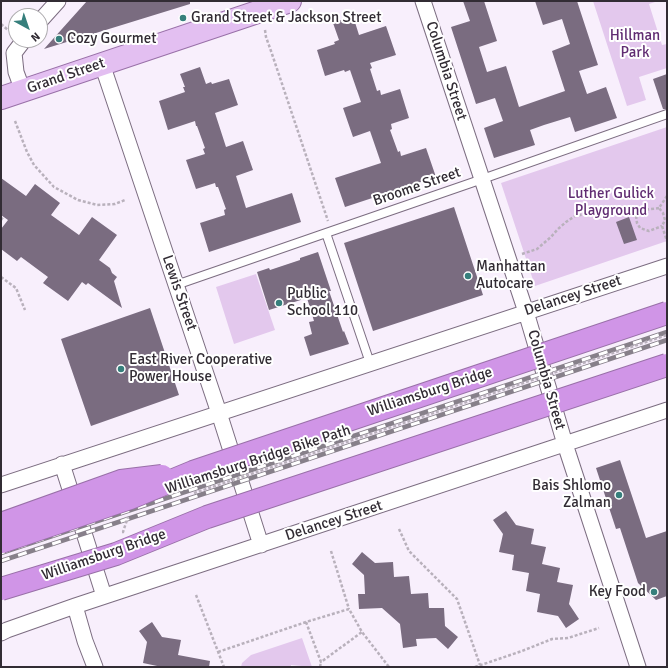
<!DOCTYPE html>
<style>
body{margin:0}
#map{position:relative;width:668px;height:668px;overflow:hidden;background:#f8effc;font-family:Signika,sans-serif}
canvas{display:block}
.frame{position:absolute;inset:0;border:2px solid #322c34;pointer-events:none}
.north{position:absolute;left:8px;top:8px;width:40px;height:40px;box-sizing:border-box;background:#fff;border:1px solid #adabae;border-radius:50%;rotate:140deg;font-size:11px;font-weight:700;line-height:16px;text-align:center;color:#322c34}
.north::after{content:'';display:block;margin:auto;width:14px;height:18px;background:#367f7c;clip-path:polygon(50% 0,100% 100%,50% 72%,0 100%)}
</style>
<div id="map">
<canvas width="668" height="668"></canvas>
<div class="frame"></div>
<div class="north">N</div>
</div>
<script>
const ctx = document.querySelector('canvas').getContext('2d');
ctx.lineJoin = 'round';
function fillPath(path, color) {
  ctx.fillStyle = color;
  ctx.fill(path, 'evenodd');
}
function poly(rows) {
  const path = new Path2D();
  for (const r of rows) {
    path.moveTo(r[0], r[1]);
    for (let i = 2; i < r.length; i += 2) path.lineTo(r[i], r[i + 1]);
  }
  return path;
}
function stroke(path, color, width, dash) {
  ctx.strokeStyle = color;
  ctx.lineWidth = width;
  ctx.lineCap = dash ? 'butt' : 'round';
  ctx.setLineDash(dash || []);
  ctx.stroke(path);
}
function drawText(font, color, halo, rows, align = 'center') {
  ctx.font = font + ' Signika,sans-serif';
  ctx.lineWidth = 4;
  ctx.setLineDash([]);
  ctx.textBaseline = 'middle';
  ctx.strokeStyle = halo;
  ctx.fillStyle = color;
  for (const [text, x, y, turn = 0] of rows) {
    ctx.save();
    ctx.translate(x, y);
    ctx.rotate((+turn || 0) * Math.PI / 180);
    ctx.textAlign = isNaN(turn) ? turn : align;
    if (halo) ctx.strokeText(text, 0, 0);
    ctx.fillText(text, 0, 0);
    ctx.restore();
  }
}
fillPath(poly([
 [593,1,658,1,649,4,662,45,667,44,667,68,639,77,646,100,627,106],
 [667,127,667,241,535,286,501,183],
 [256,274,275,330,234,344,216,287],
 [302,638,312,667,291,665,291,667,241,667,242,663,251,655]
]), '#e3c8ed');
fillPath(poly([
 [87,1,190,1,190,4,44,49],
 [463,1,484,1,497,41,479,47,487,72,506,66,519,107,565,91,552,51,570,44,562,19,543,25,535,1,577,1,598,65,579,71,587,94,606,87,617,118,575,132,570,117,544,125,530,130,535,145,494,158,484,128,503,121,495,98,476,104,451,27,470,21],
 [353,16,359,35,386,26,396,55,370,63,372,68,370,69,377,91,380,90,381,95,400,89,409,118,391,124,392,129,390,130,398,152,400,151,401,156,426,148,436,177,345,207,335,178,381,163,370,131,353,137,343,108,361,102,350,70,345,72,344,70,325,76,317,50,335,44,334,42,339,40,333,23],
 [200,67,206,84,211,82,212,84,229,79,238,105,215,113,226,147,243,141,253,170,236,176,246,208,292,193,301,222,209,252,200,223,225,215,224,210,226,209,218,187,216,187,215,183,196,189,186,160,205,154,203,149,205,148,197,126,196,126,195,121,168,130,159,101,185,92,183,87,185,87,180,74],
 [667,74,667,109,663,109,653,79],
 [1,178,26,196,35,184,60,203,51,215,79,235,92,217,117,235,99,260,110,268,112,273,117,277,114,281,122,308,88,283,86,285,82,282,68,301,43,283,48,277,21,257,17,261,1,249,1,229,8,220,1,215],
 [454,207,483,295,373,331,344,243],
 [629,217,637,240,624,244,616,222],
 [318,252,331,291,329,291,343,332,344,331,349,344,310,356,304,337,312,334,309,322,314,321,307,298,269,310,257,272,269,268,270,270,300,260,300,258],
 [150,308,179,395,91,426,61,339],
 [620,460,646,538,667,531,667,596,656,600,638,583,620,528,616,529,596,468],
 [506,511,516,525,534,529,531,544,546,547,542,564,560,568,557,582,573,585,569,604,579,619,566,628,558,616,537,612,540,594,526,591,529,573,512,570,514,555,499,552,503,534,493,520],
 [362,552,375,563,393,562,394,577,409,576,411,594,428,593,429,608,444,608,445,626,458,637,448,649,436,638,416,639,417,646,403,648,400,624,382,608,359,609,358,594,365,594,364,575,352,564],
 [152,622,162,637,181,640,178,655,210,661,209,667,162,667,143,663,147,642,139,631]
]), '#7a6c80');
const service = poly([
 [326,233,370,363],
 [176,285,326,233,471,183,667,114]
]);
const minor = poly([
 [423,1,526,312,565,444,638,667],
 [40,21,58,1],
 [102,64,219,413,261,545],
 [23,91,16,72,14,53,24,40],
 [62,464,104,596],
 [1,485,667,266],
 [75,606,85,641,95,667],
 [1,633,7,630,75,606,667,410]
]);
const primary = poly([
 [1,98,290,1]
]);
stroke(service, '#7c6d81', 10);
stroke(minor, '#7c6d81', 17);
stroke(primary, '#9970a8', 24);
stroke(poly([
 [1,24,8,30],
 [265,30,266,37,271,51,328,221],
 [15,121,27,152,34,165,54,187,78,200,97,205,115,204,125,200],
 [667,196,659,208,663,213,665,220,662,226,667,241],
 [659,208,644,210,636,216,637,223,640,228,649,231,662,226],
 [1,220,3,217],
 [522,254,537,249,551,237,558,229,566,222,575,216,585,214,599,213,630,213,636,216],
 [1,277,16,288,25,310],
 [399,529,409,551,457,599,480,665],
 [331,551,349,609],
 [196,595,224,667],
 [306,622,321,662,362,632],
 [218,652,306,622,349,609,362,632,389,667],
 [320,667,321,662],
 [475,667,522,651,552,639,568,638,599,628]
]), '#b9b1bc', 2.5, [3, 2]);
stroke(service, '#fff', 8);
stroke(minor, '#fff', 15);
stroke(primary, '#e3bff1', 22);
const rail = poly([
 [1,553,667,332],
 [1,561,667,340]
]);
stroke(rail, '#87808a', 4.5);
stroke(rail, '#fff', 3, [9]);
const motorwayBridge = poly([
 [1,524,121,481,162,476],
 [1,542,130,498,193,472,667,313],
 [1,589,116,554,207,517,667,365]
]);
stroke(motorwayBridge, '#9970a8', 24, []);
stroke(poly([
 [194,493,667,335],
 [122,532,123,532,128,517]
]), '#b9b1bc', 2.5, [3, 2]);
stroke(motorwayBridge, '#d095e7', 22);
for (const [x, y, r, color] of [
 [183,18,4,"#367f7c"],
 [59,39,4,"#367f7c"],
 [468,276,4,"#367f7c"],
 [279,303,4,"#367f7c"],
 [121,369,4,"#367f7c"],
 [619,495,4,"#367f7c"],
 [654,592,4,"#367f7c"]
]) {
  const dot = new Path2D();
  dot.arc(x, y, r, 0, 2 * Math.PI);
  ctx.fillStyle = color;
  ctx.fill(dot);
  stroke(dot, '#fff', 1.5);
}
drawText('15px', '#322c34', '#fff', [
 ["Grand Street & Jackson Street",191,18],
 ["Cozy Gourmet",67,39],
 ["Manhattan",476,267],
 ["Autocare",476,284],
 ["Public",287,294],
 ["School 110",287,311],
 ["East River Cooperative",129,360],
 ["Power House",129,377],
 ["Bais Shlomo",611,486,"right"],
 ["Zalman",611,503,"right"],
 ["Key Food",646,592,"right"]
], 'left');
drawText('15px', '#602c72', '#fff', [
 ["Hillman",635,36],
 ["Park",635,53],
 ["Luther Gulick",611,194],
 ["Playground",611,211]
]);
drawText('15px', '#322c34', '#fff', [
 ["Columbia Street",446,71,72],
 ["Grand Street",66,76,-19],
 ["Broome Street",417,187,-19],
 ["Lewis Street",179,293,71],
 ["Delancey Street",573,296,-18],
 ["Columbia Street",546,380,74],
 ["Williamsburg Bridge",430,392,-18],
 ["Williamsburg Bridge Bike Path",258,460,-18],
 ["Delancey Street",334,521,-18],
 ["Williamsburg Bridge",104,555,-19]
]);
</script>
